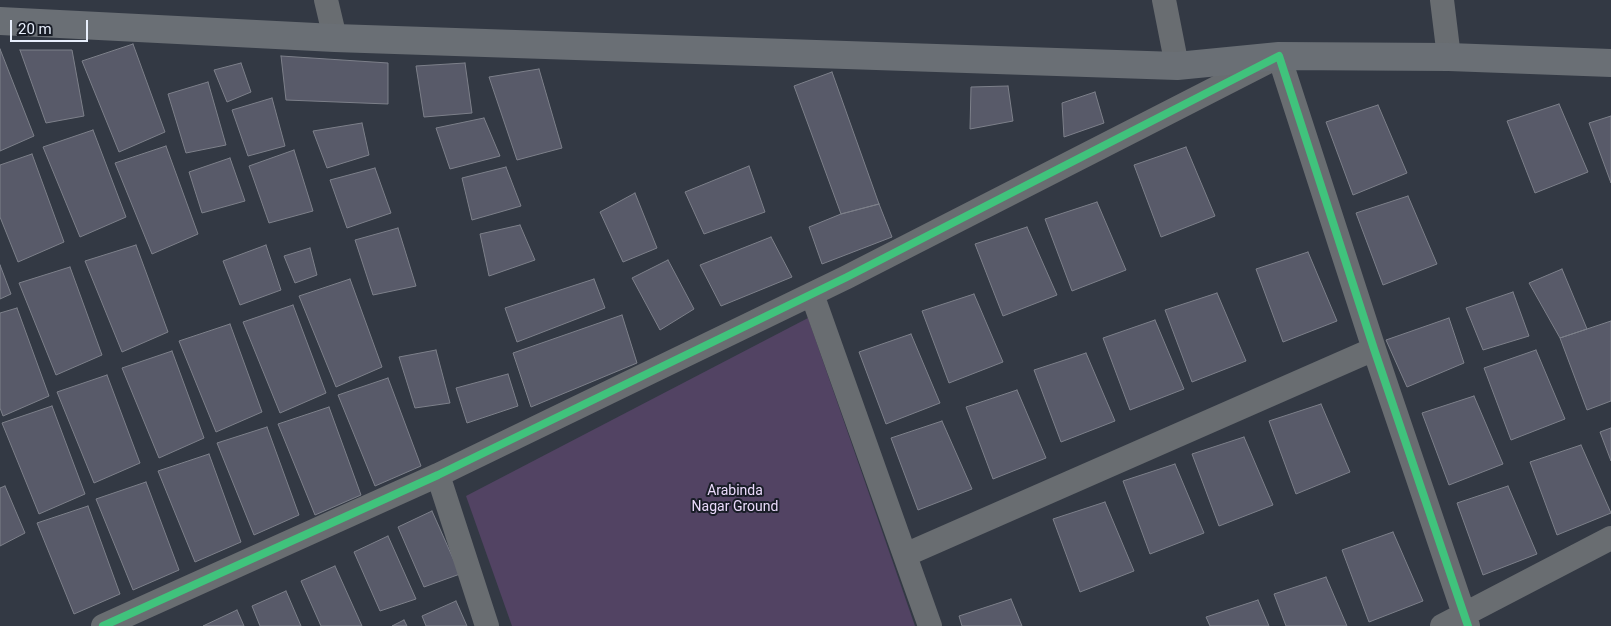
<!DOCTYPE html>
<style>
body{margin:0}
#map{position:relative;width:1611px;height:626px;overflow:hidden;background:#333944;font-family:Roboto,sans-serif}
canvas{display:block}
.scale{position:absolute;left:10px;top:20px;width:78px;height:22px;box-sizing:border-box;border:2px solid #e8effc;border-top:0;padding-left:6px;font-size:15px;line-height:18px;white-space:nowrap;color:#e8effc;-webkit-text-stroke:4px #191d27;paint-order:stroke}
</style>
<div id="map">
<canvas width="1611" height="626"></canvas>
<div class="scale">20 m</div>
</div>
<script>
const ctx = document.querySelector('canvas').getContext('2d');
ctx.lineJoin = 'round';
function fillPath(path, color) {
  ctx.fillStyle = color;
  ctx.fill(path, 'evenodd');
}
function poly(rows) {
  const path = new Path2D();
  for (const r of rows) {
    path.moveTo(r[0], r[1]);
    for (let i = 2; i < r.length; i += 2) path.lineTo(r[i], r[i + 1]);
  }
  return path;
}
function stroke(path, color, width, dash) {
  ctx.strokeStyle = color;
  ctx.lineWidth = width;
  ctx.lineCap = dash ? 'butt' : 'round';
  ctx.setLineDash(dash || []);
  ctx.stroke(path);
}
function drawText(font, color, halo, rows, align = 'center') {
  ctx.font = font + ' Roboto,sans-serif';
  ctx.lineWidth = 4;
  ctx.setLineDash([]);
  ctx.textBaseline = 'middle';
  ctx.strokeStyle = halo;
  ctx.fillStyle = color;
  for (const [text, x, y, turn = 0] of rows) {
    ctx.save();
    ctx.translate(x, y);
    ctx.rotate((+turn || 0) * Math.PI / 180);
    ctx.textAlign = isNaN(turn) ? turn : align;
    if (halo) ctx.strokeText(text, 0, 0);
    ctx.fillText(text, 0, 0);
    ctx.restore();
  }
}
fillPath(poly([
 [808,318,915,626,512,626,466,496]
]), '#524363');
const building = poly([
 [133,44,165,132,119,152,82,61,133,44],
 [0,49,34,136,0,151,0,49],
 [20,50,72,50,84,116,46,123,20,50],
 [281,56,388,63,388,104,286,100,281,56],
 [241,63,251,92,227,102,214,70,241,63],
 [465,63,472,113,424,117,416,66,465,63],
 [539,69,562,148,517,160,489,77,539,69],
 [832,72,879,204,841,214,794,86,832,72],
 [208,82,226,145,186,153,168,94,208,82],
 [1008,86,1013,121,970,129,971,87,1008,86],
 [1095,92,1104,123,1064,137,1062,103,1095,92],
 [272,98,285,146,248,156,232,110,272,98],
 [1559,104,1588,172,1535,193,1507,121,1559,104],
 [1378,105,1407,173,1353,195,1326,122,1378,105],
 [1611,116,1611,183,1589,123,1611,116],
 [484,118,500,156,450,169,436,128,484,118],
 [362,123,369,155,327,168,313,131,362,123],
 [93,130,126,217,80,237,43,147,93,130],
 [166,146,198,234,152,254,115,163,166,146],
 [1186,147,1215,216,1161,237,1134,165,1186,147],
 [294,150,313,211,269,223,249,166,294,150],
 [32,154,64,242,18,262,0,217,0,165,32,154],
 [230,158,245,201,202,213,189,172,230,158],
 [749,166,765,212,704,234,685,192,749,166],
 [506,167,521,206,472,220,462,178,506,167],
 [375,168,391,213,347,228,330,180,375,168],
 [635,193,657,248,623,262,600,212,635,193],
 [1408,196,1437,264,1383,285,1356,213,1408,196],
 [1097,202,1126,270,1072,291,1045,219,1097,202],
 [879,204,892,237,822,264,809,227,841,214,879,204],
 [520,225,535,260,489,276,480,234,520,225],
 [1027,227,1057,295,1003,316,975,244,1027,227],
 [398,228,416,286,373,295,355,240,398,228],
 [771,237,792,277,721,306,700,265,771,237],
 [136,245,168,332,122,352,85,261,136,245],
 [266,245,281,290,240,305,223,261,266,245],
 [310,248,317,275,295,283,284,256,310,248],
 [1308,252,1337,321,1283,342,1256,269,1308,252],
 [668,260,694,309,660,330,632,278,668,260],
 [0,265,11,294,0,299,0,265],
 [70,267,102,355,56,375,19,283,70,267],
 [1562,269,1587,329,1560,338,1529,283,1562,269],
 [350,279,382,367,336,387,299,296,350,279],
 [594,279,605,308,517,342,505,308,594,279],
 [1513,292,1529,336,1483,350,1466,308,1513,292],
 [1217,293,1246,361,1192,382,1165,310,1217,293],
 [974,294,1003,362,949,383,922,311,974,294],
 [293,305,326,393,280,413,243,322,293,305],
 [17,308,49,396,3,416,0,408,0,313,17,308],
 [622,315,637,363,531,407,513,353,622,315],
 [1449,318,1464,363,1407,387,1386,340,1449,318],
 [1155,320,1184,389,1130,410,1103,338,1155,320],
 [1611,321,1611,401,1587,410,1560,338,1611,321],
 [230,324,262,412,216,432,179,341,230,324],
 [911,334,940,403,886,424,859,352,911,334],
 [436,350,450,403,415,408,399,357,436,350],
 [1536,350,1565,419,1511,440,1484,368,1536,350],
 [172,351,204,438,159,458,122,368,172,351],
 [1086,353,1115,421,1061,442,1034,370,1086,353],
 [508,374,518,406,467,423,456,388,508,374],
 [107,375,140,463,94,483,57,392,107,375],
 [388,378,421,466,375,486,338,395,388,378],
 [1017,390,1046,458,993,479,966,407,1017,390],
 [1474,396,1503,464,1449,485,1422,413,1474,396],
 [1321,404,1350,472,1296,494,1269,421,1321,404],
 [52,406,85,494,39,514,2,423,52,406],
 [329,407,361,495,315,515,278,424,329,407],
 [942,421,972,489,918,510,891,438,942,421],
 [267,427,299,515,254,535,217,443,267,427],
 [1611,428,1611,461,1600,432,1611,428],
 [1244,437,1273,505,1219,526,1192,454,1244,437],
 [1581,445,1611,513,1557,535,1530,462,1581,445],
 [209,454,241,542,195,562,158,471,209,454],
 [1175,464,1204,533,1150,554,1123,481,1175,464],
 [146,482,179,570,133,590,96,499,146,482],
 [5,486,25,533,0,546,0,488,5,486],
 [1508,486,1537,554,1483,575,1457,503,1508,486],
 [1105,502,1134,571,1080,592,1053,519,1105,502],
 [88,506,120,594,74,614,37,523,88,506],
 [432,511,460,574,424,587,398,527,432,511],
 [1393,532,1423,601,1369,622,1342,550,1393,532],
 [388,536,416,599,380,611,354,552,388,536],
 [335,566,362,626,321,626,301,581,335,566],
 [1326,577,1347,626,1286,626,1274,594,1326,577],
 [286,591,301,626,260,626,252,606,286,591],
 [1011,599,1022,626,962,626,959,616,1011,599],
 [1258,600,1269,626,1210,626,1206,617,1258,600],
 [456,601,467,626,426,626,422,616,456,601],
 [237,610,244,626,203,626,237,610],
 [404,620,407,626,392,626,404,620]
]);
fillPath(building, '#585a69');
stroke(building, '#7d808a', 1);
stroke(poly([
 [326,0,335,38],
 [1164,0,1177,66],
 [1442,0,1449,57],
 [812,294,930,626],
 [438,475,487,626],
 [905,555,1374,349],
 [103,626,438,475,847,277,1279,56,1374,349,1468,626],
 [1442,626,1611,538]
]), '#696d71', 24);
stroke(poly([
 [0,21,335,38,1177,66,1279,56,1449,57,1611,63]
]), '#6a6f75', 28);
stroke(poly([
 [103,626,438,475,847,277,1279,56,1374,349,1468,626]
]), '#40c37c', 8);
drawText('14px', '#eadafb', '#191d27', [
 ["Arabinda",735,491],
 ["Nagar Ground",735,507]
]);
</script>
